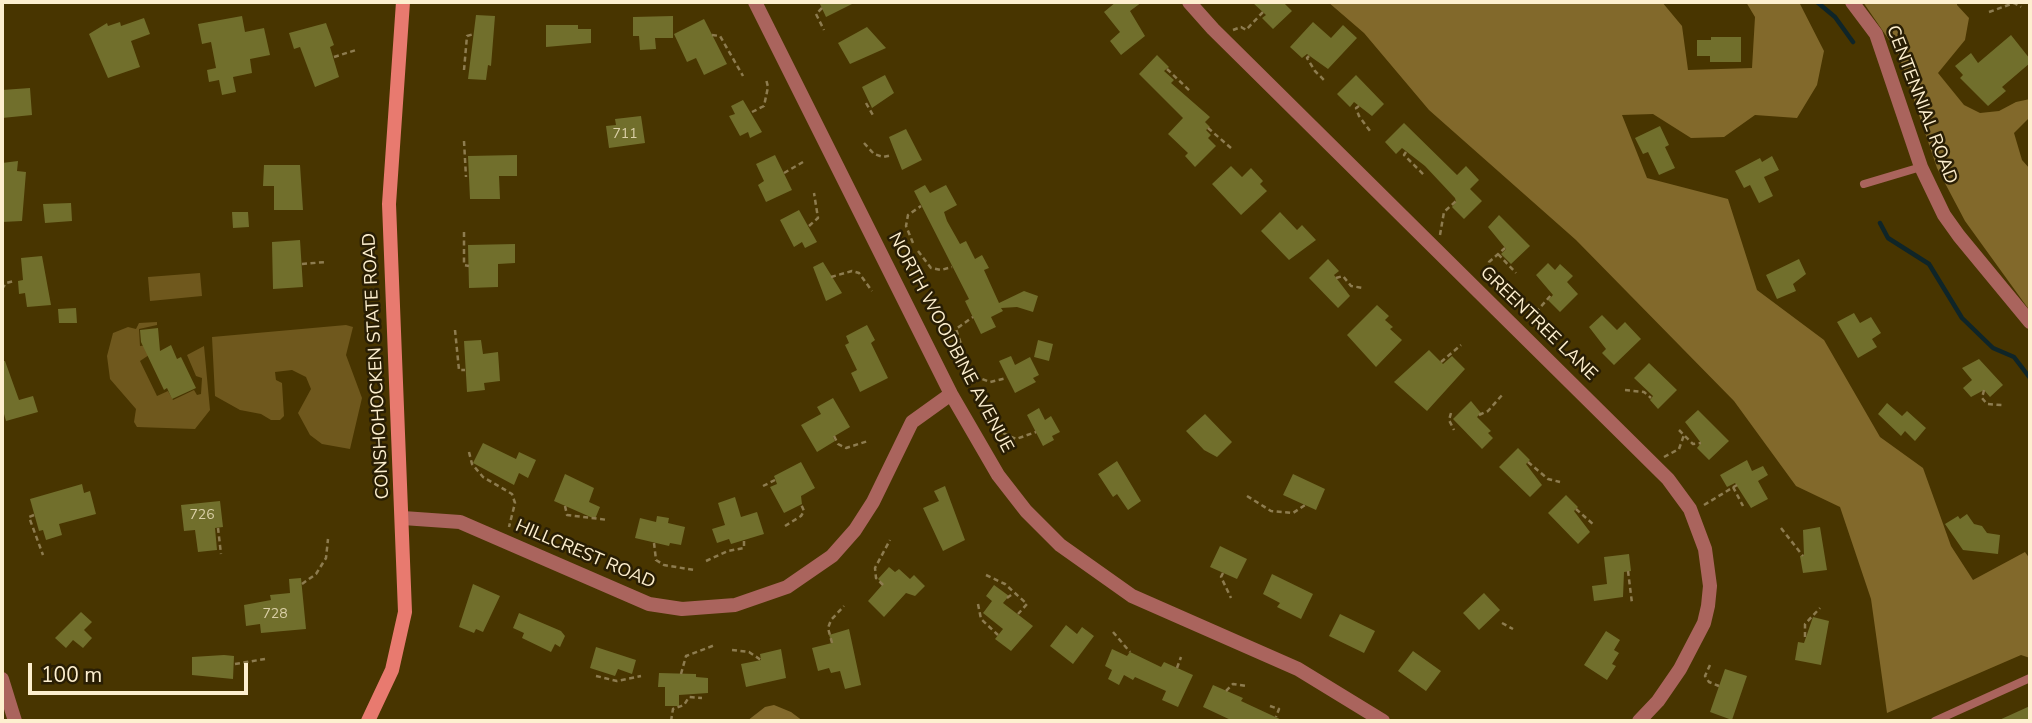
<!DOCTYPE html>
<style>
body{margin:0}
#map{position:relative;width:2032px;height:723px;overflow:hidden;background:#483500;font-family:"Nunito Sans",sans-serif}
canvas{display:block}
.frame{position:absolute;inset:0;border:4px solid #fdefcf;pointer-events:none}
.scale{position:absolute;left:28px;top:663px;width:220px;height:32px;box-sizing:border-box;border:4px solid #fdefcf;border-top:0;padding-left:9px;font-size:21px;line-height:24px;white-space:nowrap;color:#fdefcf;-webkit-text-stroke:5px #291e04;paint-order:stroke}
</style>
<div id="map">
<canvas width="2032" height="723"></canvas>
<div class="frame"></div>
<div class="scale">100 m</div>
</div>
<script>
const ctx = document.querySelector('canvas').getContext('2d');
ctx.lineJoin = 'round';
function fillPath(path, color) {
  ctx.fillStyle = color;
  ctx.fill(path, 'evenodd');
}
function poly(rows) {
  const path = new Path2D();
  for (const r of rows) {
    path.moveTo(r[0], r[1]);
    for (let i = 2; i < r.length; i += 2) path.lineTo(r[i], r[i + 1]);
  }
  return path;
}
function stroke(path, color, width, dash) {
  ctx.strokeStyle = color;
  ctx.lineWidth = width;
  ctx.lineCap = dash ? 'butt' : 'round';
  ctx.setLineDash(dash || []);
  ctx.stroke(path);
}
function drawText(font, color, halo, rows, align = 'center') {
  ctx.font = font + ' "Nunito Sans",sans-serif';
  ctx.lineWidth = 5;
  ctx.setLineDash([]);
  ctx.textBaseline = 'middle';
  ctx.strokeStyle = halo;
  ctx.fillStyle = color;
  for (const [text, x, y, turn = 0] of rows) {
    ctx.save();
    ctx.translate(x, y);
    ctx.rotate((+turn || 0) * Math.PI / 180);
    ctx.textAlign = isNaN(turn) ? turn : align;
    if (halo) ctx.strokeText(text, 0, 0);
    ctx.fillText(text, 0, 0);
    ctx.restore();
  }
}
fillPath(poly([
 [200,273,202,296,150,301,148,277],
 [157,322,157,325,139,329,140,346,150,345,152,353,140,361,157,396,168,391,173,400,194,390,197,395,201,394,202,378,196,376,187,355,204,346,210,410,195,429,137,427,134,422,136,409,110,379,107,356,113,333,128,327,136,329,139,323],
 [346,325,353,327,346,355,362,398,350,449,322,444,310,435,298,413,311,389,306,377,292,370,275,372,276,380,282,383,284,416,280,420,271,420,261,414,240,410,215,396,212,337]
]), '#6f581d');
fillPath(poly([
 [1328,2,1662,2,1682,26,1688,70,1752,68,1755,17,1746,2,1799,2,1824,51,1817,85,1797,118,1755,115,1724,137,1691,138,1653,114,1622,115,1647,178,1728,199,1757,290,1824,340,1880,437,1923,468,1951,546,1973,580,2025,552,2030,559,2030,658,2021,655,1887,713,1871,599,1840,507,1796,486,1734,401,1576,240,1429,110,1364,33],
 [1863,2,1957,2,1957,5,1969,18,1965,40,1938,73,1964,105,1980,113,1999,111,2016,102,2030,99,2030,117,2014,133,2022,160,2030,169,2030,311,1965,221,1937,168,1898,53],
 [774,705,791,712,803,721,747,721,765,707]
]), '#82692b');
stroke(poly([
 [1817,2,1835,17,1853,42],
 [1880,223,1888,238,1929,264,1962,318,1993,348,2014,357,2030,378]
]), '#0f2528', 4.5);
fillPath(poly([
 [819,2,856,2,826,17],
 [1116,2,1142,2,1130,11,1145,36,1121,55,1110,41,1120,32,1104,12],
 [1252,2,1283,2,1292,11,1273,29,1262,18,1266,15],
 [476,15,495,16,491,66,488,65,486,80,468,79],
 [242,16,245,32,264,28,270,55,250,59,252,73,233,77,236,92,222,95,219,80,209,82,207,70,216,68,211,42,202,44,198,24],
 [673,16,673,38,655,38,656,49,640,50,639,36,633,36,633,17],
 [144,18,150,34,131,41,140,67,108,78,89,34,107,23,108,26,120,22,121,26],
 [704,19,727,64,704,75,696,58,687,62,674,34],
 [1313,22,1331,38,1343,25,1357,38,1328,69,1307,54,1302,58,1290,47],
 [326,23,334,45,330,47,339,77,315,87,300,47,294,49,289,33],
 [546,25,578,25,578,29,591,29,591,43,546,47],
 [867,27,886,48,850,64,838,43],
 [2011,35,2030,59,2030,63,2002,87,2006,91,1988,106,1960,78,1963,75,1955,66,1971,53,1978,63],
 [1711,37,1741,37,1741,62,1710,62,1710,56,1697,56,1697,40,1711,40],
 [1157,55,1169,67,1164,71,1174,80,1171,83,1210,117,1205,122,1210,127,1206,130,1211,135,1208,138,1216,146,1195,167,1185,156,1188,153,1168,134,1183,118,1139,74],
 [885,75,894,93,872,108,862,87],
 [1356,75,1384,104,1372,116,1354,102,1350,107,1337,94],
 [30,88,32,115,2,118,2,90],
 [743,100,762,132,750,138,748,132,740,136,729,116,735,114,731,106],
 [641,116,645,143,609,148,606,126,616,125,615,119],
 [1404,123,1457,175,1466,166,1479,180,1470,189,1482,201,1464,219,1452,207,1456,202,1455,198,1425,166,1402,148,1396,154,1385,142],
 [1660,126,1669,145,1665,147,1675,168,1659,175,1648,152,1643,154,1635,138],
 [906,129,922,160,902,170,889,137],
 [517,155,517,176,499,176,500,199,470,199,468,156],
 [775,155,792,190,766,202,758,185,764,181,756,164],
 [1772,156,1779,170,1764,177,1773,196,1759,203,1750,185,1744,188,1735,171,1760,158,1762,162],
 [18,161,17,171,26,172,22,221,2,222,2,163],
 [264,165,300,165,303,210,274,210,274,186,263,186],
 [1231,166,1242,177,1251,168,1263,181,1260,184,1267,191,1241,215,1212,184],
 [925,185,930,193,946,185,957,205,944,212,947,221,960,244,966,241,975,259,982,255,989,268,984,270,999,303,1024,291,1038,296,1033,312,1017,307,1001,308,1003,311,991,317,996,327,981,334,965,301,969,299,914,191],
 [71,203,72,221,45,223,43,204],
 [799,210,817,242,805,248,802,242,794,247,780,220],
 [232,212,248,212,249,227,233,228],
 [1280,212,1297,230,1302,225,1316,240,1289,260,1261,231],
 [1499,215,1530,246,1511,264,1501,254,1506,249,1488,227],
 [300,240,303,287,273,289,272,242],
 [515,244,515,263,498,264,498,287,469,288,468,245],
 [42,256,51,305,27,307,25,293,19,294,18,281,23,280,21,258],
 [1328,259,1339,271,1334,275,1350,296,1338,308,1309,278],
 [1799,259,1806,274,1793,284,1796,291,1777,299,1766,275],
 [823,262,842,293,826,301,813,267],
 [1548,263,1555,270,1560,264,1573,276,1567,282,1578,294,1560,312,1548,300,1553,295,1536,275],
 [1377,305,1389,316,1385,320,1393,327,1390,329,1402,340,1376,367,1347,335],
 [76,308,77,323,59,323,58,309],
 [1854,313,1860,323,1871,317,1881,333,1872,339,1877,347,1858,358,1837,322],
 [1602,315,1617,330,1625,322,1641,339,1614,365,1602,353,1606,349,1589,327],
 [867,325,875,340,871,343,888,378,860,392,851,373,857,370,845,345,849,343,846,336],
 [158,328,160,351,171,345,177,359,181,357,196,388,172,399,167,388,164,390,141,342,140,330],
 [481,340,483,354,498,352,500,381,484,383,485,390,467,392,464,341],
 [1038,340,1053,344,1049,361,1034,357],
 [1429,350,1443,364,1452,356,1465,369,1427,411,1394,382],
 [1011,356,1015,365,1030,357,1039,375,1033,378,1036,382,1015,393,999,361],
 [1979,359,2003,385,1990,397,1984,390,1971,397,1963,388,1972,380,1962,368],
 [2,361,5,361,19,400,33,396,38,412,6,421,2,407],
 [1649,363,1677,390,1658,409,1650,400,1653,396,1634,378],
 [833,398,850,427,833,437,835,441,817,452,801,425,821,414,817,407],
 [1471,401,1481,413,1477,417,1491,431,1488,433,1493,438,1482,449,1453,419],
 [1887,403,1902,416,1907,411,1926,428,1915,441,1905,431,1901,436,1878,414],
 [1039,408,1045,420,1051,416,1060,432,1052,436,1054,440,1043,446,1027,415],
 [1698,410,1729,441,1709,460,1697,448,1701,443,1685,422],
 [1205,414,1232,442,1217,457,1204,450,1186,431],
 [483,443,516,459,519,452,536,460,528,478,519,473,514,485,473,463],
 [1518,448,1530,460,1526,464,1542,485,1530,497,1499,467],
 [1747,460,1752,471,1763,466,1768,475,1758,481,1768,499,1751,508,1735,483,1727,487,1720,475],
 [1117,461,1141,501,1128,510,1117,494,1113,497,1098,474],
 [801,462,815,488,801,496,802,504,784,513,770,487,777,484,774,476],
 [565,474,594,488,589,502,600,507,595,519,554,501],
 [1293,474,1325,489,1316,510,1283,495],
 [82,484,84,493,90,491,96,514,59,524,62,535,46,540,43,530,39,531,30,499],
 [945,486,965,540,943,551,923,508,939,501,934,491],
 [1566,495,1578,507,1574,511,1590,532,1578,544,1548,513],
 [735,497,741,517,757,512,764,534,731,544,729,539,717,543,712,529,725,525,718,503],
 [220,501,223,527,215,528,217,550,198,552,195,530,184,531,181,505],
 [1967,514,1974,524,1982,526,1987,533,2000,535,1998,554,1963,550,1945,524,1958,516,1960,519],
 [657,516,669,518,668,523,685,527,681,545,670,543,669,546,635,538,640,518,656,522],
 [1820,527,1827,570,1803,573,1800,556,1804,555,1803,530],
 [1220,546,1247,559,1237,579,1210,567],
 [1629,554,1631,571,1624,572,1623,597,1594,601,1592,586,1607,584,1604,557],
 [889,567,895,572,899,569,910,579,914,575,925,586,915,596,906,593,884,617,868,601,883,584,878,579],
 [1272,574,1313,594,1301,619,1277,607,1280,603,1263,594],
 [301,578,306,629,261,633,260,624,246,626,244,605,271,600,270,595,290,593,289,579],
 [473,584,500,596,483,632,476,629,474,633,459,627],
 [994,585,1009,596,1003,603,1033,626,1011,651,995,639,1003,629,983,613,992,601,986,596],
 [1484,593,1500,610,1479,630,1463,613],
 [81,612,92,622,84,630,92,638,83,648,73,640,66,648,55,638],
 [519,613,561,631,565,636,560,647,555,644,551,652,522,638,524,633,513,628],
 [1340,614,1375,631,1364,653,1329,636],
 [1813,617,1829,621,1821,665,1795,660,1798,642,1804,643],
 [1066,625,1077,634,1082,627,1094,636,1073,664,1050,646],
 [849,629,861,685,845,689,840,671,831,673,829,668,818,671,812,648,832,643,829,635],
 [1606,631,1620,640,1614,650,1619,653,1612,664,1616,666,1607,680,1584,665],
 [596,647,636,660,632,674,618,669,615,676,590,668],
 [781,649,786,678,746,687,741,664,761,660,760,654],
 [1112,649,1127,656,1130,652,1161,667,1164,662,1193,675,1178,707,1162,700,1166,691,1135,677,1133,680,1124,675,1119,685,1108,679,1112,670,1105,666],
 [1413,651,1441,671,1426,691,1398,671],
 [224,655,234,656,233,679,192,675,192,657],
 [1725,669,1747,676,1732,720,1710,712],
 [659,673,696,674,696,677,708,678,708,693,679,695,679,706,665,706,665,687,658,687],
 [1213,685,1243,698,1241,701,1284,721,1233,721,1203,707],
 [2030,706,2030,721,1997,721]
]), '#716f2c');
stroke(poly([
 [822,8,816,14,824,30],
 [1989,12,2014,3,2021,7],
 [1233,30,1241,27,1246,30,1263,12],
 [712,35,720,36,743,76],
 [1309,56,1307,58,1315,71,1326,82],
 [334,57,356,50],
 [1167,69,1191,92],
 [464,70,467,36,474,34],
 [866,103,874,117],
 [1359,106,1356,108,1359,116,1370,131],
 [752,112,764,106,768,87,766,79],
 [1208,128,1231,148],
 [464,141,466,177],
 [864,143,874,154,883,157,892,155],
 [1406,152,1404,155,1424,175],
 [784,173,803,162],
 [809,226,818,218,814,193],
 [464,232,464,265,469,266],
 [1440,235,1444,212,1456,201],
 [913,243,906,226,908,215,921,206],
 [918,251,931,268,941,270,952,267],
 [1498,254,1516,273],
 [302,264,326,262],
 [831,277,852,271,859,273,872,291],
 [1336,278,1343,276,1351,286,1363,288],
 [1485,279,1489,262,1505,248],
 [2,289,6,283,14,281],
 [455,330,459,370,465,370],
 [1537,330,1537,311,1552,294],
 [966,359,956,329,973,317],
 [1441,362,1461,345],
 [972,367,977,377,990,382,1007,378],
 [1625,390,1644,392,1651,398],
 [1984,390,1982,398,1987,404,2002,405],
 [1451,413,1449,420,1454,430],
 [1479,415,1488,411,1503,394],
 [991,421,1003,433,1016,439,1036,432],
 [1679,430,1693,444,1701,443],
 [834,436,838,444,846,448,868,441],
 [469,452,472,464,483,477,512,494,515,503,509,527],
 [1664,457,1679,449,1684,435],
 [1528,462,1548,479,1560,482],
 [763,486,775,480],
 [1733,487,1743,506],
 [1247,496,1271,511,1293,513,1305,505],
 [1704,505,1737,485],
 [565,506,567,515,608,520],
 [1576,509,1594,525],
 [34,515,29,517,43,555],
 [785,526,801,516,804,511,801,504],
 [218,528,221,554],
 [1781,528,1803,556],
 [654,543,656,560,664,565,694,570],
 [706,561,728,551,744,548,744,540],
 [1628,571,1632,603],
 [1223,573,1221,577,1231,598],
 [986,575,1005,584,1027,604,1018,614],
 [302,584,316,574,326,558,328,539],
 [883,585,876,578,875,568,890,540],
 [1007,598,1014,593],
 [978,604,981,619,998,635],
 [1502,623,1513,629],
 [1113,632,1130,652],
 [1805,637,1805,624,1820,608],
 [832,643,828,628,831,620,844,606],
 [732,650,749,652,761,660],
 [235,664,265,659],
 [1710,665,1705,676,1709,682,1719,686],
 [1177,668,1181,657],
 [681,674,686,656,715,645],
 [596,676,617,681,641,676],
 [1226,691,1233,684,1246,686],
 [1270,706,1279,709,1276,717],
 [671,721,673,709,684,705,689,697,702,698]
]), '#8d7c4f', 2.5, [5, 3.5]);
stroke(poly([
 [1864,184,1921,167],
 [1935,721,2030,678]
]), '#aa645d', 8);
stroke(poly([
 [755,2,951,394,998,475,1026,511,1060,545,1132,596,1298,669,1383,721],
 [1189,2,1213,29,1668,479,1690,509,1705,549,1710,586,1708,606,1704,623,1680,669,1658,701,1639,721],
 [1852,2,1876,34,1921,167,1944,215,1959,236,2030,322],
 [403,518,460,522,649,604,682,609,735,605,787,587,832,556,855,530,873,502,912,422,951,394],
 [2,679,15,721]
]), '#aa645d', 14);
stroke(poly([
 [368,721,392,670,405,612,389,204,403,2]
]), '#e87a6f', 14);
drawText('14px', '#dacfa6', null, [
 ["711",625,135],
 ["726",202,516],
 ["728",275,615]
]);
drawText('18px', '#fdefcf', '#291e04', [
 ["CENTENNIAL ROAD",1921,105,69],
 ["GREENTREE LANE",1538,324,44],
 ["NORTH WOODBINE AVENUE",950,343,62],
 ["CONSHOHOCKEN STATE ROAD",377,366,-93],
 ["HILLCREST ROAD",585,555,23]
]);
</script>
